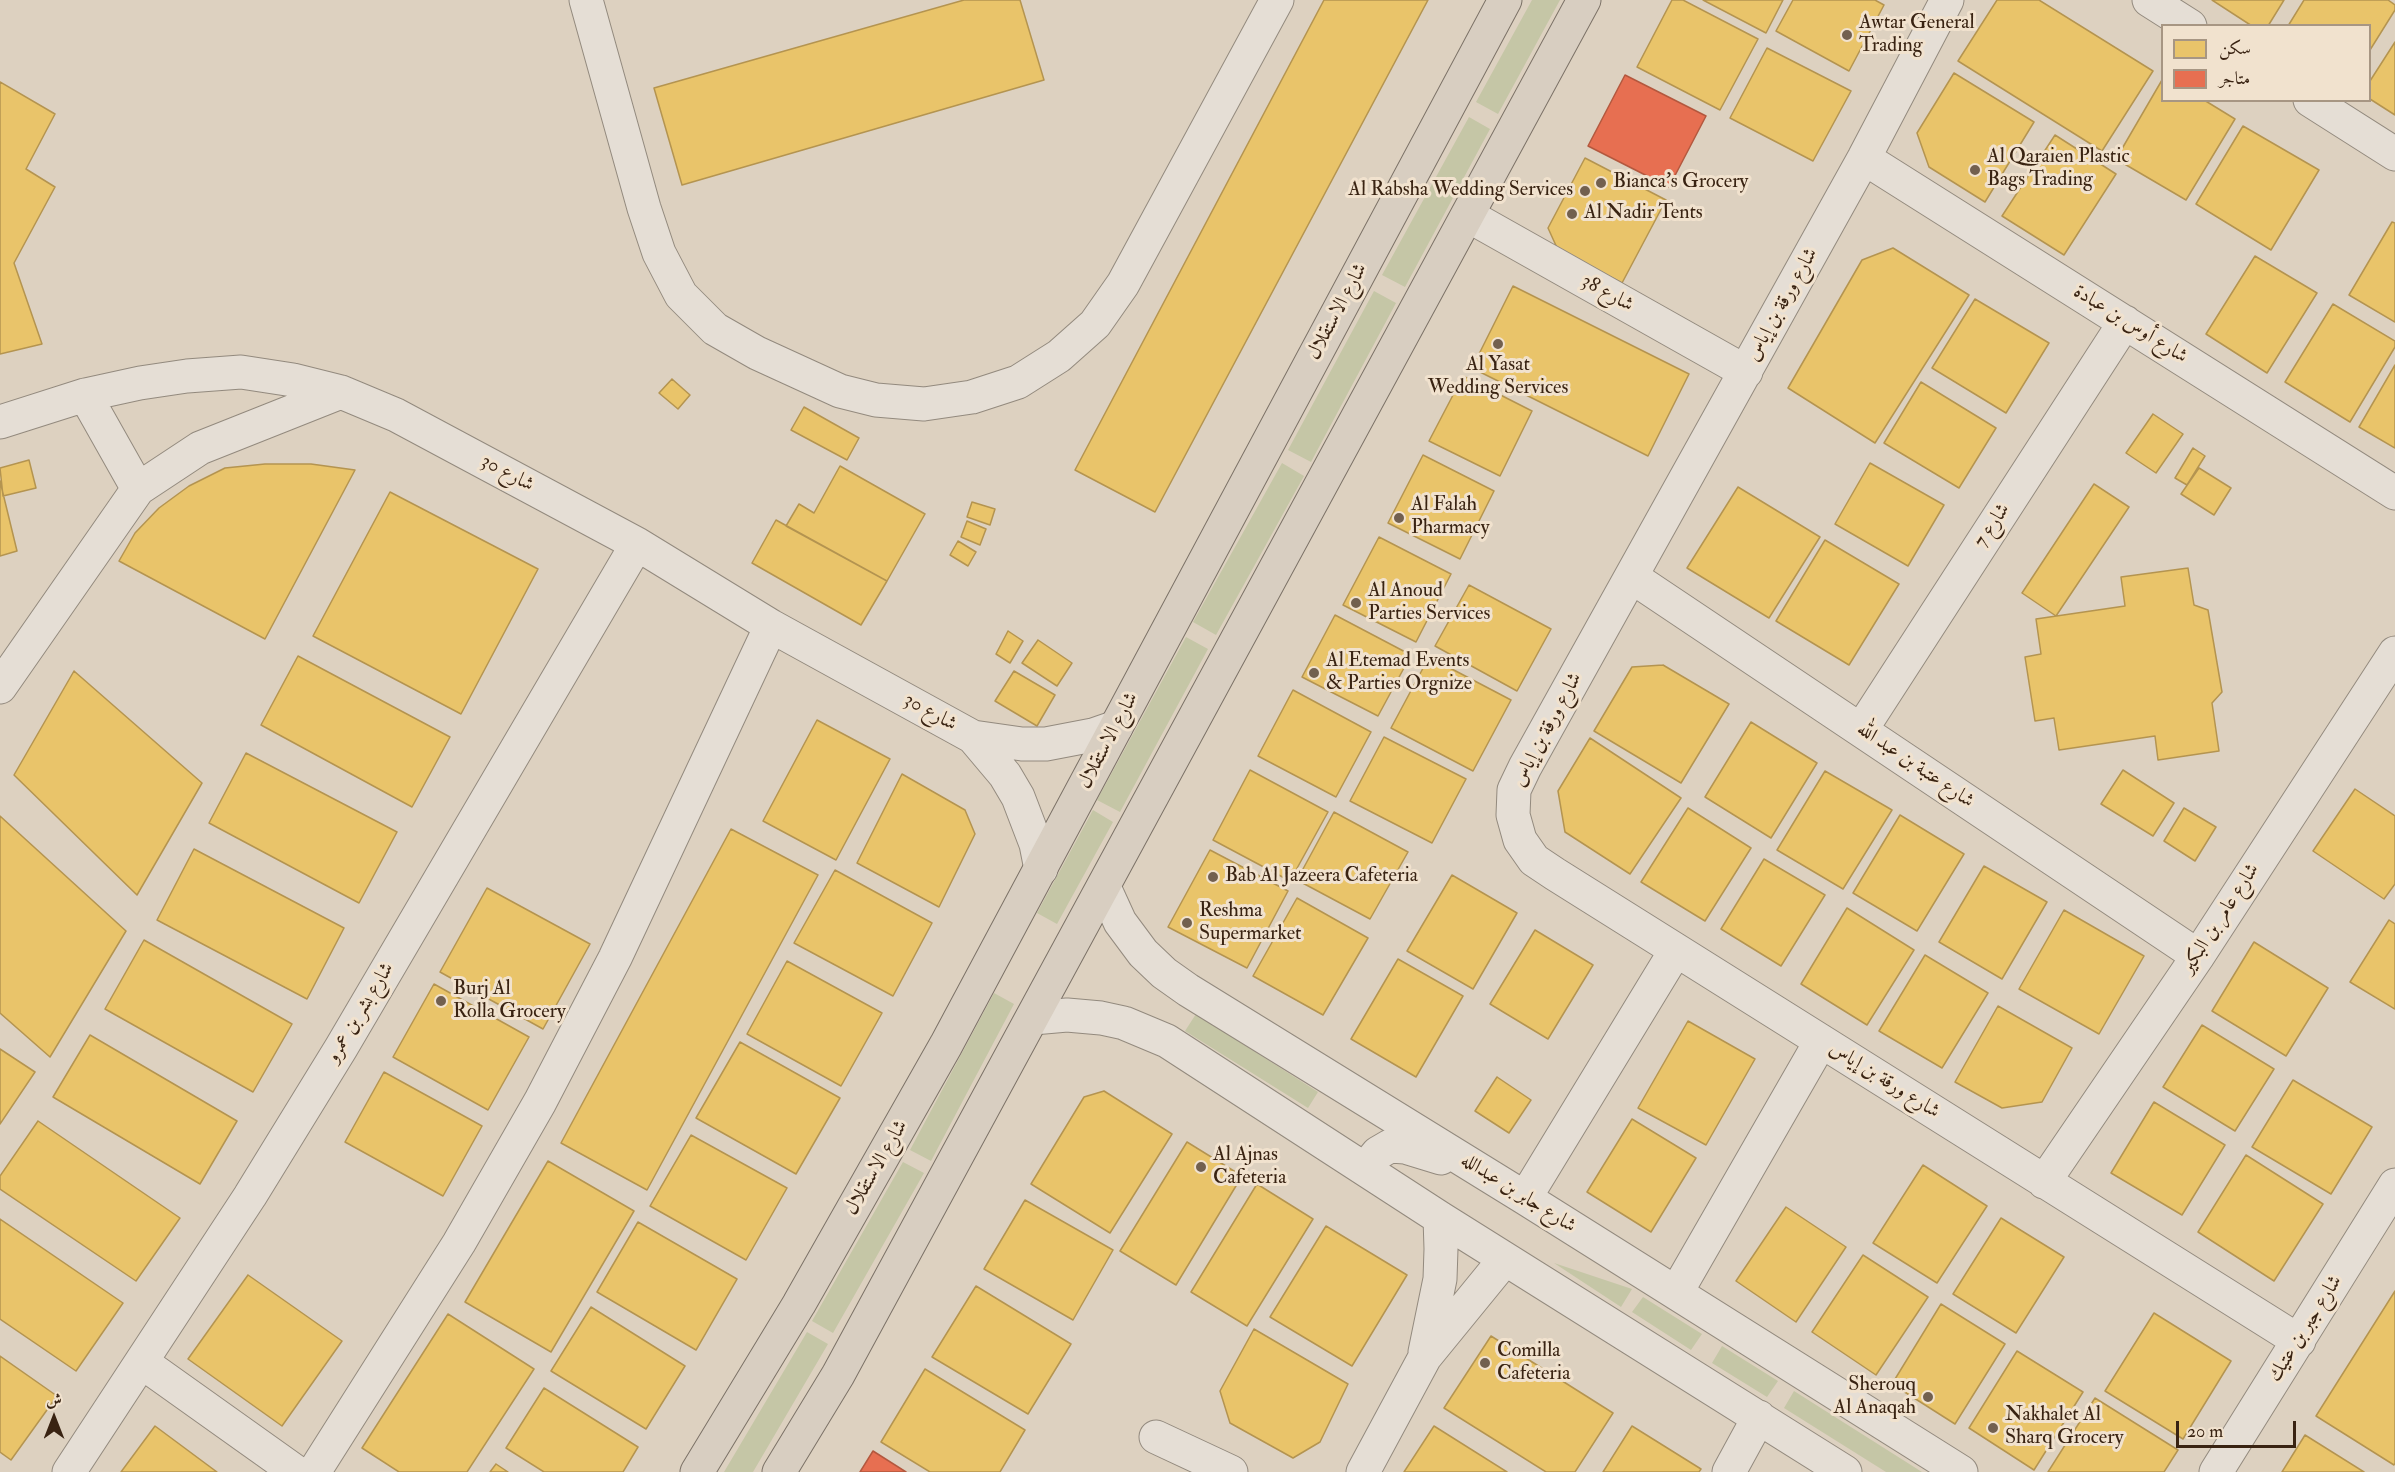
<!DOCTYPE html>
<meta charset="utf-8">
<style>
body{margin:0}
#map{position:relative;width:2395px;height:1472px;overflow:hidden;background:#ddd1c0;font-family:"IM FELL Double Pica",Amiri,serif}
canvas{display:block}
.legend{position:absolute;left:2161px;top:24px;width:210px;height:78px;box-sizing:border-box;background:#f1e2ce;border:2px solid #a79683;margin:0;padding:8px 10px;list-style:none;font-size:18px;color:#392312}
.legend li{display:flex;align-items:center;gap:12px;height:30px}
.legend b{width:30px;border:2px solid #a79683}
.north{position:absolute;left:24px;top:1388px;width:60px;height:60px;-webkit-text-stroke:4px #f1e2ce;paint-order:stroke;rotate:0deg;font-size:16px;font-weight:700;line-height:24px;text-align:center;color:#392312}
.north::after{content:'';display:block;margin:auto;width:21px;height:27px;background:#392312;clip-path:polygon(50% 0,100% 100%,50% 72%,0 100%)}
.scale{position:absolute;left:2176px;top:1421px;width:120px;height:27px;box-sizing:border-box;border:3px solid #392312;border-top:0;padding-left:8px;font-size:18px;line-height:21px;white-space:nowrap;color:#392312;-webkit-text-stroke:4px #f1e2ce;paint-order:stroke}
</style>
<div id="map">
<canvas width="2395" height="1472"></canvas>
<ul class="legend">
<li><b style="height:16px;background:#e9c46a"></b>سكن</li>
<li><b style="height:16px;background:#e76f51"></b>متاجر</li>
</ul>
<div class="north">ش</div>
<div class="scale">20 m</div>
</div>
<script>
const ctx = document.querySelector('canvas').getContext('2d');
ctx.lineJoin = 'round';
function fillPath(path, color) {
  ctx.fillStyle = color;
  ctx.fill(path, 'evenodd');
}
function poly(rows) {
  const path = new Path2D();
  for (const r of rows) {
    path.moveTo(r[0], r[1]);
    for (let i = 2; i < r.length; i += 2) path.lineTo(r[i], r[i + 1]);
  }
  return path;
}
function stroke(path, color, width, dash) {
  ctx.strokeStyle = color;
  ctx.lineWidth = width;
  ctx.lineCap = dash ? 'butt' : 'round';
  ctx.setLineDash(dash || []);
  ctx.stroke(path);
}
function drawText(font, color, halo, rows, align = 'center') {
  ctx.font = font + ' "IM FELL Double Pica",Amiri,serif';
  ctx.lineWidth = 6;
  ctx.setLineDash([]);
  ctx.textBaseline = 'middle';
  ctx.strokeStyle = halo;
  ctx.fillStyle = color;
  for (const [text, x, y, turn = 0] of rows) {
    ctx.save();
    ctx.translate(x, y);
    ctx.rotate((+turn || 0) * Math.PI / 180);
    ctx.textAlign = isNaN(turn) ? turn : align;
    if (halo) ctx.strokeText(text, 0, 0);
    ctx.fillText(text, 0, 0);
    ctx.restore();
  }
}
fillPath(poly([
 [1532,0,1560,0,1498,114,1476,102],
 [1469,117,1490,129,1405,287,1382,275],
 [1374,291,1396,303,1311,462,1288,450],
 [1282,463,1304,476,1216,635,1193,622],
 [1186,637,1208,649,1120,812,1097,800],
 [1093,810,1113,822,1057,924,1037,913],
 [994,993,1014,1004,931,1161,910,1150],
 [1196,1014,1318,1092,1308,1108,1185,1031],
 [903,1162,924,1173,833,1333,812,1321],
 [1554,1263,1632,1289,1621,1307],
 [1643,1297,1702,1334,1691,1350,1632,1312],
 [807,1332,828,1344,753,1472,724,1472],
 [1722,1346,1778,1381,1767,1397,1712,1363],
 [1794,1391,1922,1472,1886,1472,1784,1408]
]), '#c5c6a6');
const homes = poly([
 [964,0,1020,0,1044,80,682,185,654,88,964,0],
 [1324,0,1428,0,1155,512,1075,470,1324,0],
 [1672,0,1683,0,1758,39,1720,110,1637,67,1672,0],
 [1703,0,1783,0,1766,33,1703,0],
 [1793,0,1875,0,1884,5,1849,71,1776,31,1793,0],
 [1997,0,2039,0,2153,71,2102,151,1958,61,1997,0],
 [2212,0,2284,0,2268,26,2252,26,2212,0],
 [2304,0,2388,0,2395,5,2395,10,2370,50,2370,26,2288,26,2304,0],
 [2395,42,2395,115,2370,99,2370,81,2395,42],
 [1767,48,1851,91,1813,161,1730,118,1767,48],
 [1954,73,2034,122,1985,202,1929,167,1917,133,1954,73],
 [2162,80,2162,100,2204,100,2235,119,2186,200,2116,159,2162,80],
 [0,82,55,114,26,169,55,187,14,263,42,344,0,354,0,82],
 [2243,126,2319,170,2271,250,2196,204,2243,126],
 [2055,135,2116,174,2064,255,2002,216,2055,135],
 [1585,158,1666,200,1622,283,1558,250,1548,228,1585,158],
 [2392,222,2395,223,2395,322,2349,295,2392,222],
 [1893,248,1969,295,1875,443,1788,388,1862,260,1893,248],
 [2255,256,2317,293,2267,373,2206,334,2255,256],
 [1513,286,1689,374,1648,456,1472,368,1513,286],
 [1975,299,2049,343,2006,413,1932,368,1975,299],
 [2333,304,2395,341,2395,347,2350,422,2285,382,2333,304],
 [2395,365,2395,448,2359,427,2395,365],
 [1463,376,1532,411,1500,476,1429,441,1463,376],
 [672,379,690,395,678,409,659,393,672,379],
 [1921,382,1996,428,1959,488,1884,443,1921,382],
 [804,407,859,438,847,460,791,430,804,407],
 [2153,414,2183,434,2156,473,2126,453,2153,414],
 [2193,448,2205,456,2187,485,2175,478,2193,448],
 [1423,455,1494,491,1460,559,1388,523,1423,455],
 [29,460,36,488,3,496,0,468,29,460],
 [1870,463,1944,505,1908,566,1835,524,1870,463],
 [265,464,311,464,355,470,265,639,119,561,135,533,159,508,189,486,225,468,265,464],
 [840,466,925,514,887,581,786,526,799,504,814,513,840,466],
 [2199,468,2231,488,2214,515,2181,494,2199,468],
 [0,481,17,551,0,556,0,481],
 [2094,484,2129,507,2056,616,2022,593,2094,484],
 [1738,487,1820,537,1769,618,1687,568,1738,487],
 [390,492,538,569,461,714,313,636,390,492],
 [972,502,995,509,990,525,967,517,972,502],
 [776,520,887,581,861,625,752,563,776,520],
 [967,521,986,529,980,545,961,537,967,521],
 [1379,537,1451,574,1416,642,1343,605,1379,537],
 [1825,540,1899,584,1849,665,1776,621,1825,540],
 [958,541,976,552,968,566,950,555,958,541],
 [2188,568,2194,605,2208,610,2222,692,2212,703,2219,751,2158,760,2155,736,2059,750,2054,718,2035,721,2025,657,2041,654,2036,619,2125,606,2121,577,2188,568],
 [1469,585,1551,629,1517,691,1435,646,1469,585],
 [1335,615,1411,655,1378,716,1302,677,1335,615],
 [1008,631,1023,641,1010,663,996,654,1008,631],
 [1038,640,1072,663,1057,686,1022,663,1038,640],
 [298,656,450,737,412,807,261,725,298,656],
 [1429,657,1511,700,1473,771,1391,728,1429,657],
 [1663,665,1729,704,1681,783,1594,731,1632,667,1663,665],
 [74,671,202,783,137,895,14,775,74,671],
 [1014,671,1055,695,1037,726,995,701,1014,671],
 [1293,690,1371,732,1336,797,1258,756,1293,690],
 [817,720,890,759,836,860,763,821,817,720],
 [1751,722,1817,763,1771,838,1705,797,1751,722],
 [1384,737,1466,779,1432,843,1350,801,1384,737],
 [1590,738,1681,798,1630,874,1565,832,1558,791,1590,738],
 [246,753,397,832,359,903,209,823,246,753],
 [1250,770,1328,812,1290,881,1213,840,1250,770],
 [2123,770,2174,803,2153,836,2101,804,2123,770],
 [1825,771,1892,810,1843,889,1777,850,1825,771],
 [902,774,965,810,975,834,939,907,857,863,902,774],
 [2355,789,2395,816,2395,884,2384,899,2313,851,2355,789],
 [1688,808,1751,848,1705,921,1641,882,1688,808],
 [2184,808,2216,827,2195,861,2164,841,2184,808],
 [1334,812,1408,852,1370,919,1297,880,1334,812],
 [1900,815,1964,854,1917,931,1853,893,1900,815],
 [0,816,126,931,50,1057,0,1013,0,816],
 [731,829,818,875,647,1190,561,1143,731,829],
 [194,849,344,928,307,999,157,920,194,849],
 [1210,850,1288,891,1247,968,1168,927,1210,850],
 [1764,859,1825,895,1781,966,1721,929,1764,859],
 [1984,866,2047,902,2002,979,1939,942,1984,866],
 [835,870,932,923,893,996,794,943,835,870],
 [1452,875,1517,913,1473,989,1407,951,1452,875],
 [487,888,590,944,543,1029,440,972,487,888],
 [1297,898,1368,938,1323,1015,1253,976,1297,898],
 [1847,908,1914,950,1867,1025,1801,984,1847,908],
 [2064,910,2144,956,2099,1034,2019,989,2064,910],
 [2389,920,2395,924,2395,1009,2350,982,2389,920],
 [1535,930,1593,965,1548,1039,1490,1004,1535,930],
 [144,940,292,1024,253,1092,105,1009,144,940],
 [2254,942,2328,988,2286,1056,2212,1011,2254,942],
 [1925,955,1988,993,1942,1068,1879,1031,1925,955],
 [1398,959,1463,996,1416,1077,1351,1039,1398,959],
 [787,961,882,1013,841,1086,747,1034,787,961],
 [434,984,529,1037,488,1110,393,1057,434,984],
 [1998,1006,2072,1048,2042,1102,2002,1108,1955,1082,1998,1006],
 [1688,1021,1755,1059,1706,1145,1638,1108,1688,1021],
 [2202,1025,2274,1069,2235,1131,2163,1087,2202,1025],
 [90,1035,237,1121,200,1184,53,1097,90,1035],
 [740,1042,840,1098,796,1174,696,1118,740,1042],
 [0,1049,35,1072,0,1124,0,1049],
 [384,1072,482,1126,443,1196,345,1142,384,1072],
 [1497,1077,1531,1100,1509,1133,1475,1111,1497,1077],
 [2293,1080,2372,1127,2331,1194,2252,1147,2293,1080],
 [1104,1091,1172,1134,1110,1233,1031,1184,1084,1097,1104,1091],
 [2154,1102,2225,1145,2182,1215,2111,1173,2154,1102],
 [1632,1119,1696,1158,1651,1232,1587,1192,1632,1119],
 [38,1121,180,1218,136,1281,0,1189,0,1176,38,1121],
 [691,1135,787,1188,746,1260,650,1206,691,1135],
 [1187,1142,1242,1176,1176,1285,1120,1251,1187,1142],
 [2246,1155,2323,1204,2274,1281,2198,1232,2246,1155],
 [548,1161,634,1211,551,1352,465,1302,548,1161],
 [1923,1165,1987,1206,1937,1283,1873,1243,1923,1165],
 [1257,1184,1313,1219,1247,1326,1191,1292,1257,1184],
 [1025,1200,1113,1250,1073,1320,984,1269,1025,1200],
 [1786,1207,1846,1247,1796,1322,1736,1281,1786,1207],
 [2001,1218,2064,1257,2016,1333,1953,1294,2001,1218],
 [0,1219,123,1303,76,1371,0,1319,0,1219],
 [638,1222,737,1279,696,1350,597,1292,638,1222],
 [1326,1226,1407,1275,1352,1366,1270,1317,1326,1226],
 [1863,1255,1928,1297,1876,1375,1812,1332,1863,1255],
 [248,1275,342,1341,282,1426,188,1359,248,1275],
 [976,1286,1071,1344,1028,1414,932,1357,976,1286],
 [2395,1291,2395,1463,2394,1465,2316,1416,2395,1291],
 [1941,1304,2005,1344,1955,1424,1892,1384,1941,1304],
 [591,1307,685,1366,646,1429,551,1371,591,1307],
 [2154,1313,2231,1361,2183,1439,2105,1391,2154,1313],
 [448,1314,534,1369,467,1472,399,1472,362,1448,448,1314],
 [1254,1329,1348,1384,1320,1442,1293,1458,1230,1423,1220,1391,1254,1329],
 [1491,1336,1613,1413,1575,1472,1546,1472,1444,1408,1491,1336],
 [2017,1351,2083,1392,2034,1470,1969,1428,2017,1351],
 [0,1356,57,1396,11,1460,0,1452,0,1356],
 [925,1369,1025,1430,1000,1472,930,1472,881,1442,925,1369],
 [544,1388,638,1447,623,1472,544,1472,506,1448,544,1388],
 [2095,1398,2178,1450,2164,1472,2048,1472,2095,1398],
 [155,1426,217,1472,121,1472,155,1426],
 [1434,1426,1507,1472,1404,1472,1434,1426],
 [1632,1426,1701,1469,1699,1472,1603,1472,1632,1426],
 [2305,1435,2364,1472,2282,1472,2305,1435],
 [496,1464,508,1472,490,1472,496,1464]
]);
fillPath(homes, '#e9c46a');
stroke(homes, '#b49450', 1.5);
const shops = poly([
 [1625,75,1706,116,1669,187,1588,146,1625,75],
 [873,1451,906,1472,860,1472,873,1451]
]);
fillPath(shops, '#e76f51');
stroke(shops, '#b3583e', 1.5);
const minor = poly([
 [586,0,644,208,659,253,681,295,715,329,757,353,840,391,876,400,924,404,972,397,1018,382,1059,356,1095,324,1123,284,1277,0],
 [1947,0,1864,158,1525,767,1514,790,1513,815,1520,840,1534,860,1555,874,2299,1341],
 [2149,0,2190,26],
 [2310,100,2395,154],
 [1864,158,2395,493],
 [1469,216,1746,372],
 [85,395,138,489],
 [0,422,85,395,140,383,187,376,241,372,293,380,341,392,396,415,637,544,771,626,973,737,1022,744,1046,744,1093,735,1116,727],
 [1632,577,2198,956],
 [0,687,138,489,200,448,341,392],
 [1861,730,2125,322],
 [973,737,1005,775,1018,797,1036,844,1041,869],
 [1104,887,1120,922,1143,953,1164,973,1188,990,1525,1198,1961,1472],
 [1033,1018,1067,1015,1101,1018,1124,1023,1167,1041,1440,1218,1845,1472],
 [1372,1173,1373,1159,1378,1153,1390,1146,1405,1147,1441,1158],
 [2044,1182,2198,956,2395,653],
 [1525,1198,1676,950],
 [1676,1293,1821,1041],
 [1425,1352,1440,1279,1441,1249,1440,1218],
 [143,1363,296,1472],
 [1156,1437,1231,1472],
 [69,1472,250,1196,341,1048,637,544],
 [314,1472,459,1243,540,1102,615,958,771,626],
 [1363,1472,1425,1357,1505,1259],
 [1729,1472,1759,1417],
 [2216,1472,2395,1185]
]);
const major = poly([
 [697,1472,799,1304,946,1045,1505,0],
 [779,1472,838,1375,1584,0]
]);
stroke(minor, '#938a7e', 35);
stroke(major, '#7c7267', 35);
stroke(minor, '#e5ded5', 33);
stroke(major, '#d8cec1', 33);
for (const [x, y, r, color] of [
 [1847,35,6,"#72604f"],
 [1975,170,6,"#72604f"],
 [1601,183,6,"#72604f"],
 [1585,191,6,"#72604f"],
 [1572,214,6,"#72604f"],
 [1498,344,6,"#72604f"],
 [1399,518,6,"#72604f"],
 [1356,603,6,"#72604f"],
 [1314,673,6,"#72604f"],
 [1213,877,6,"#72604f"],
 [1187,923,6,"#72604f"],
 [441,1001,6,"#72604f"],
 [1201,1167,6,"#72604f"],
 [1485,1363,6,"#72604f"],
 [1928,1397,6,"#72604f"],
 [1993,1428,6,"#72604f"]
]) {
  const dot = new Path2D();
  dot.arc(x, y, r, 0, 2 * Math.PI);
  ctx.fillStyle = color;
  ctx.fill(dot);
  stroke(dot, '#f1e2ce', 2);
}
drawText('20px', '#392312', '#f1e2ce', [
 ["Awtar General",1859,24],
 ["Trading",1859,47],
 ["Al Qaraien Plastic",1987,158],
 ["Bags Trading",1987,181],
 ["Bianca's Grocery",1613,183],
 ["Al Rabsha Wedding Services",1573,191,"right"],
 ["Al Nadir Tents",1584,214],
 ["Al Yasat",1498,366,"center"],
 ["Wedding Services",1498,389,"center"],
 ["Al Falah",1411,506],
 ["Pharmacy",1411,529],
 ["Al Anoud",1368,592],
 ["Parties Services",1368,615],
 ["Al Etemad Events",1326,662],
 ["& Parties Orgnize",1326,685],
 ["Bab Al Jazeera Cafeteria",1225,877],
 ["Reshma",1199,912],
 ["Supermarket",1199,935],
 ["Burj Al",453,990],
 ["Rolla Grocery",453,1013],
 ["Al Ajnas",1213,1156],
 ["Cafeteria",1213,1179],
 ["Comilla",1497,1352],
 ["Cafeteria",1497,1375],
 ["Sherouq",1916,1386,"right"],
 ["Al Anaqah",1916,1409,"right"],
 ["Nakhalet Al",2005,1416],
 ["Sharq Grocery",2005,1439]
], 'left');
drawText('20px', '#392312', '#f1e2ce', [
 ["شارع 38",1607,294,29],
 ["شارع ورقة بن إياس",1783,305,-61],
 ["شارع الاستقلال",1338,312,-62],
 ["شارع أوس بن عبادة",2130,325,32],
 ["شارع 30",507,474,28],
 ["شارع 7",1993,526,-57],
 ["شارع 30",930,713,29],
 ["شارع ورقة بن إياس",1548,730,-62],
 ["شارع الاستقلال",1109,741,-62],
 ["شارع عتبة بن عبد الله",1915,766,34],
 ["شارع عامر بن البكير",2221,919,-57],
 ["شارع بشر بن عمرو",361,1013,-59],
 ["شارع ورقة بن إياس",1884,1081,32],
 ["شارع الاستقلال",877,1168,-60],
 ["شارع جابر بن عبدالله",1518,1194,32],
 ["شارع جبر بن عتيك",2306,1329,-58]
]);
</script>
